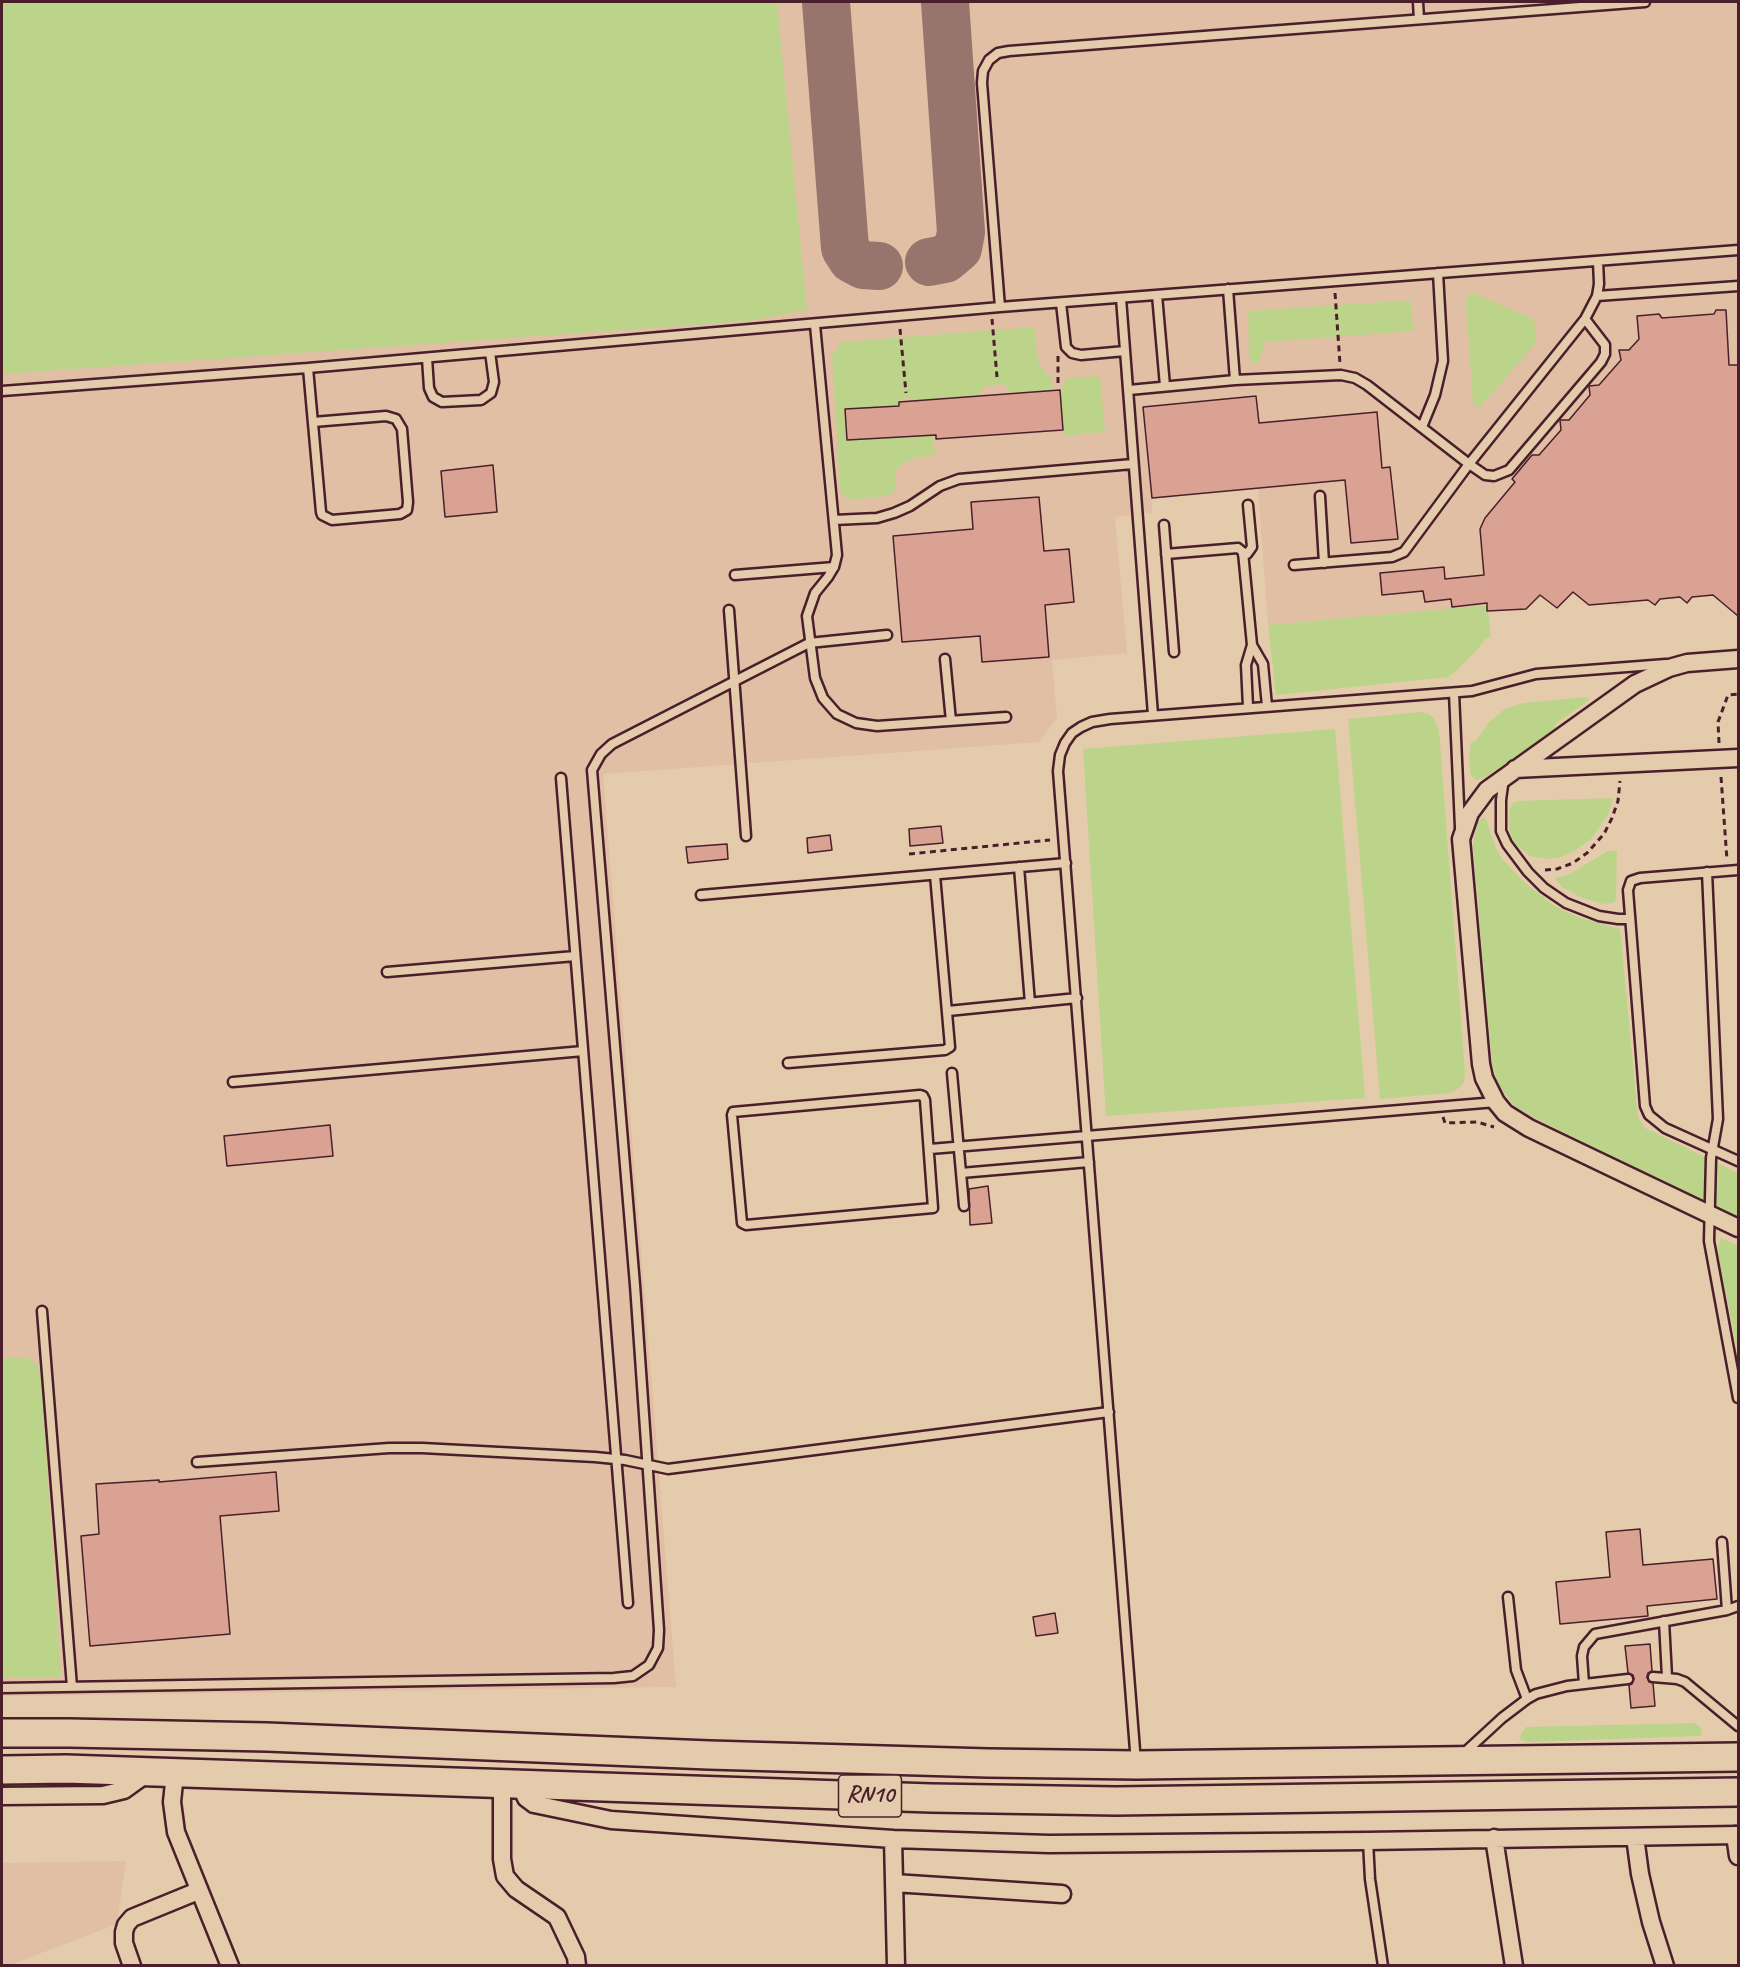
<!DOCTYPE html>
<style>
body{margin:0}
#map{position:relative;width:1740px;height:1967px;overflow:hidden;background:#e4cbac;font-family:Caveat,sans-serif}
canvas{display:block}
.frame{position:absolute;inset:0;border:3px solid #4a1f2b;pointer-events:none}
</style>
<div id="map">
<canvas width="1740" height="1967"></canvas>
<div class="frame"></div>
</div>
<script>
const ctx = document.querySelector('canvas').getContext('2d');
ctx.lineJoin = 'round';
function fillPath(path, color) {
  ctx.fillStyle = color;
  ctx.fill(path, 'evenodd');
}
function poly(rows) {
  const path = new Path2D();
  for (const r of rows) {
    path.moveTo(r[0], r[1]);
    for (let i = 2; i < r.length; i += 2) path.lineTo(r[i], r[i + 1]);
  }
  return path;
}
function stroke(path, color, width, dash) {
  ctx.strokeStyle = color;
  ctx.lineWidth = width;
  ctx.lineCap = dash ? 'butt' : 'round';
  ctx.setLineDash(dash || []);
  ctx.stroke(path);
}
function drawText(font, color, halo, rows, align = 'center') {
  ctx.font = font + ' Caveat,sans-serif';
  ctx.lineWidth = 6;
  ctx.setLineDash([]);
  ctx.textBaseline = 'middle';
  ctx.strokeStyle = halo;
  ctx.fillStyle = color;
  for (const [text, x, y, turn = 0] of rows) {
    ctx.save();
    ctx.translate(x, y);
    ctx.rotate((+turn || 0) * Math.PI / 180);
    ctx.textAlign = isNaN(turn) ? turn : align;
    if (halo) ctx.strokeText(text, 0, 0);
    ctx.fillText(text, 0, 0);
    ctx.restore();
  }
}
fillPath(poly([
 [2,2,1738,2,1738,609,1730,609,1713,595,1693,596,1687,603,1680,597,1660,599,1655,605,1648,600,1629,601,1629,605,1617,606,1616,604,1589,605,1573,592,1557,608,1540,595,1526,609,1487,611,1487,605,1268,625,1258,488,1152,498,1152,513,1115,517,1127,653,1052,660,1057,718,1039,742,603,774,676,1687,2,1696],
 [126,1861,117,1924,10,1965,2,1965,2,1863]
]), '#e1bfa4');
fillPath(poly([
 [2,2,777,2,807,310,748,321,2,374],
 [1470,294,1475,294,1534,319,1536,343,1480,407,1476,407,1473,403,1466,304,1466,298],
 [1410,300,1414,331,1265,342,1258,363,1252,363,1249,356,1248,311],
 [1034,327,1038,360,1045,373,1052,376,1053,390,1010,393,1010,390,1003,384,986,386,980,392,980,396,934,399,931,405,912,406,911,398,899,399,899,406,890,407,892,437,933,435,935,456,917,457,902,464,896,470,896,486,894,492,886,496,850,500,844,496,840,489,832,355,841,342],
 [871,407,873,437,847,440,845,409],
 [1100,376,1105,432,1063,436,1060,390,1067,378],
 [1487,605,1491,636,1485,639,1478,649,1455,672,1448,677,1276,695,1268,625],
 [1586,697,1589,699,1588,701,1554,725,1557,729,1484,778,1476,780,1471,776,1469,759,1471,742,1475,742,1489,722,1505,709,1523,703],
 [1421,712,1429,714,1434,719,1439,730,1465,1073,1464,1082,1459,1088,1450,1093,1380,1099,1348,719],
 [1335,729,1365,1098,1106,1116,1083,749],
 [1613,798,1608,815,1591,839,1573,852,1561,857,1548,859,1530,856,1516,845,1511,838,1509,831,1509,811,1513,803,1518,801],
 [1483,817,1486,819,1495,846,1502,859,1525,883,1556,907,1580,918,1620,929,1638,1117,1645,1128,1738,1173,1738,1218,1535,1118,1515,1106,1504,1093,1498,1084,1492,1062,1473,848,1475,832,1477,824],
 [1608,851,1617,851,1616,900,1613,903,1604,904,1582,898,1562,887,1555,878,1568,875],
 [1721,1238,1738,1246,1738,1354,1717,1249],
 [17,1357,28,1358,37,1364,41,1378,61,1677,2,1678,2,1358],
 [1695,1723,1702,1729,1701,1736,1527,1742,1521,1740,1520,1736,1526,1727]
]), '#bcd48a');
stroke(poly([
 [826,2,845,248,852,259,863,265,879,266],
 [929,262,945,259,958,248,961,232,945,2]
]), '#97756c', 48);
const building = poly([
 [1716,310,1726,310,1729,365,1738,365,1738,616,1713,595,1692,597,1687,603,1680,597,1660,599,1655,605,1648,600,1589,605,1573,592,1557,608,1540,595,1526,609,1487,611,1487,603,1452,607,1451,599,1425,602,1423,591,1382,595,1380,573,1444,567,1445,579,1484,575,1480,529,1485,518,1515,482,1512,479,1532,455,1539,455,1561,430,1560,420,1569,420,1590,395,1589,386,1599,385,1621,360,1619,350,1629,350,1639,339,1637,316,1659,314,1662,318,1714,314,1716,310],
 [1060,390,1063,430,936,439,936,435,847,440,845,409,899,406,899,402,1060,390],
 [1256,396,1259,423,1377,412,1382,468,1390,467,1398,539,1351,543,1345,480,1152,498,1143,407,1256,396],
 [493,465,497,512,445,517,441,471,493,465],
 [1039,497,1044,551,1069,549,1074,602,1045,605,1049,657,982,662,980,636,902,642,893,536,973,529,971,502,1039,497],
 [941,826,943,843,910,846,909,829,941,826],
 [830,835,832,850,808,853,807,838,830,835],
 [727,844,728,859,688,863,686,847,727,844],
 [330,1125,333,1156,227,1166,224,1136,330,1125],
 [988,1186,992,1223,970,1225,969,1189,988,1186],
 [276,1472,279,1511,220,1516,230,1634,90,1646,81,1536,99,1534,96,1484,159,1480,159,1482,276,1472],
 [1640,1529,1643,1565,1713,1559,1717,1599,1647,1606,1648,1616,1560,1624,1556,1582,1610,1577,1606,1532,1640,1529],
 [1055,1613,1058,1633,1036,1636,1033,1617,1055,1613],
 [1650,1644,1652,1671,1648,1673,1647,1677,1649,1682,1653,1683,1655,1706,1631,1708,1629,1685,1632,1684,1634,1679,1633,1675,1628,1673,1625,1646,1650,1644]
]);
fillPath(building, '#daa293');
stroke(building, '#4a1f2b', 1.5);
const service = poly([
 [1418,2,1419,19],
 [1228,289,1235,380],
 [1157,295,1165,386],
 [1597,296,1738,286],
 [1121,298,1153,715],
 [1061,303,1066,347,1072,353,1081,355,1125,351],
 [1000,307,982,83,983,71,989,60,998,53,1009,51,1645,2],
 [815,325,837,555,834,567,828,577,815,593,807,616,815,678,823,698,837,714,856,723,877,726,1006,717],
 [427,358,429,388,433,397,442,402,481,400,491,393,494,382,490,352],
 [308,368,321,512,322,515,332,520,400,514,407,510,408,502,402,429,396,419,386,416,313,422],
 [1129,390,1235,380,1341,375,1355,378,1367,385,1469,464,1485,475,1494,476,1509,470,1601,362,1605,354,1605,345,1585,319],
 [2,391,308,368,1000,307,1738,250],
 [1422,427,1435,395,1443,361,1438,273],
 [1320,496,1324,563],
 [834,520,877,518,894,513,910,506,940,486,959,479,1133,464],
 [1164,525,1174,652],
 [1166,554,1238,548,1243,552,1252,645,1246,665,1248,707],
 [1243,555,1247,554,1252,547,1248,505],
 [1294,565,1392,557,1404,552,1469,464,1585,319,1597,296,1599,284,1598,261],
 [735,575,834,567],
 [729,610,746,836],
 [1252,645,1263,664,1267,706],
 [945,659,951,721],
 [1454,693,1460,827],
 [561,778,628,1603],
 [1504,778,1501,800,1501,831,1507,844,1528,872,1544,888,1566,903,1599,916,1618,919,1630,919],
 [1019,867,1030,1003],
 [1738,870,1640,878,1631,881,1628,890,1645,1106,1649,1115,1665,1128,1738,1161],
 [1707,872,1718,1119,1711,1158,1709,1241,1738,1398],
 [701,895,1066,863],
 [387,972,575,956],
 [948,1011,1077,998],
 [788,1063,945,1050,950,1047,935,875],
 [952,1073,964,1206],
 [233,1082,583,1051],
 [920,1095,923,1096,925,1100,933,1208,746,1225,742,1223,732,1115,733,1112,920,1095],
 [930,1149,1496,1102],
 [961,1173,1089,1162],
 [42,1311,72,1687],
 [197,1462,389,1448,422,1448,595,1457,625,1460,668,1469,1109,1412],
 [1722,1542,1727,1610],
 [1508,1597,1516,1670,1527,1699],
 [1664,1621,1667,1677],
 [1653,1677,1677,1679,1685,1682,1738,1726],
 [1584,1684,1582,1656,1584,1647,1595,1634,1727,1610,1738,1606],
 [2,1688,614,1678,633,1676,649,1665,658,1648,659,1630,635,1285,592,770,601,754,612,744,809,643,887,635],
 [1463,1754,1502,1718,1527,1699,1536,1694,1567,1686,1628,1679],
 [1136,1763,1058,771,1060,755,1065,743,1072,733,1081,727,1092,722,1110,719,1472,691,1536,674,1666,664],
 [1368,1841,1370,1879,1383,1966]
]);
const minor = poly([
 [1738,659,1687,663,1669,668,1635,684,1487,790,1470,813,1461,839,1481,1064,1484,1078,1496,1102,1505,1113,1529,1128,1738,1228],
 [1515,769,1738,758],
 [175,1773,172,1802,176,1832,230,1966],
 [502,1784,502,1859,505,1876,516,1889,557,1917,576,1957,577,1966],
 [520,1784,526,1798,534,1804,611,1820,893,1839],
 [2,1796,103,1795,124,1790,149,1772],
 [1735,1835,1738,1856],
 [1635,1837,1640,1874,1651,1922,1665,1966],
 [1494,1838,1514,1966],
 [894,1883,1062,1894],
 [132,1966,124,1943,124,1932,126,1925,132,1918,198,1891],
 [896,1966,893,1839,1049,1844,1368,1841,1738,1835]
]);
const trunk = poly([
 [2,1733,69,1733,267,1737,709,1755,988,1763,1137,1765,1738,1757],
 [2,1770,66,1769,931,1798,1116,1801,1738,1792]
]);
stroke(service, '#4a1f2b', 13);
stroke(minor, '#4a1f2b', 21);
stroke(trunk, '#4a1f2b', 32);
stroke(poly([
 [1335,293,1340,364],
 [992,319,997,377],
 [900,329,906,393],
 [1058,356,1058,387],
 [1719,743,1718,722,1728,695,1738,694],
 [1721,777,1727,860],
 [909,854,1050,840],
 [1545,870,1557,869,1573,863,1587,853,1604,834,1612,818,1618,801,1620,781],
 [1443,1117,1445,1123,1477,1122,1494,1127]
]), '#4a1f2b', 3, [6, 4.5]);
stroke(service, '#e4cbac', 8);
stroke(minor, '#e4cbac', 16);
stroke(trunk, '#e4cbac', 27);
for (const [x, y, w] of [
 [870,1796,63]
]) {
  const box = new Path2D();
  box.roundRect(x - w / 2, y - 21, w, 42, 4.5);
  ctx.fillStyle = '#e4cbac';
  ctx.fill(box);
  stroke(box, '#4a1f2b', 1.5);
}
drawText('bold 24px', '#4a1f2b', null, [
 ["RN10",870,1796]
]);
</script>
